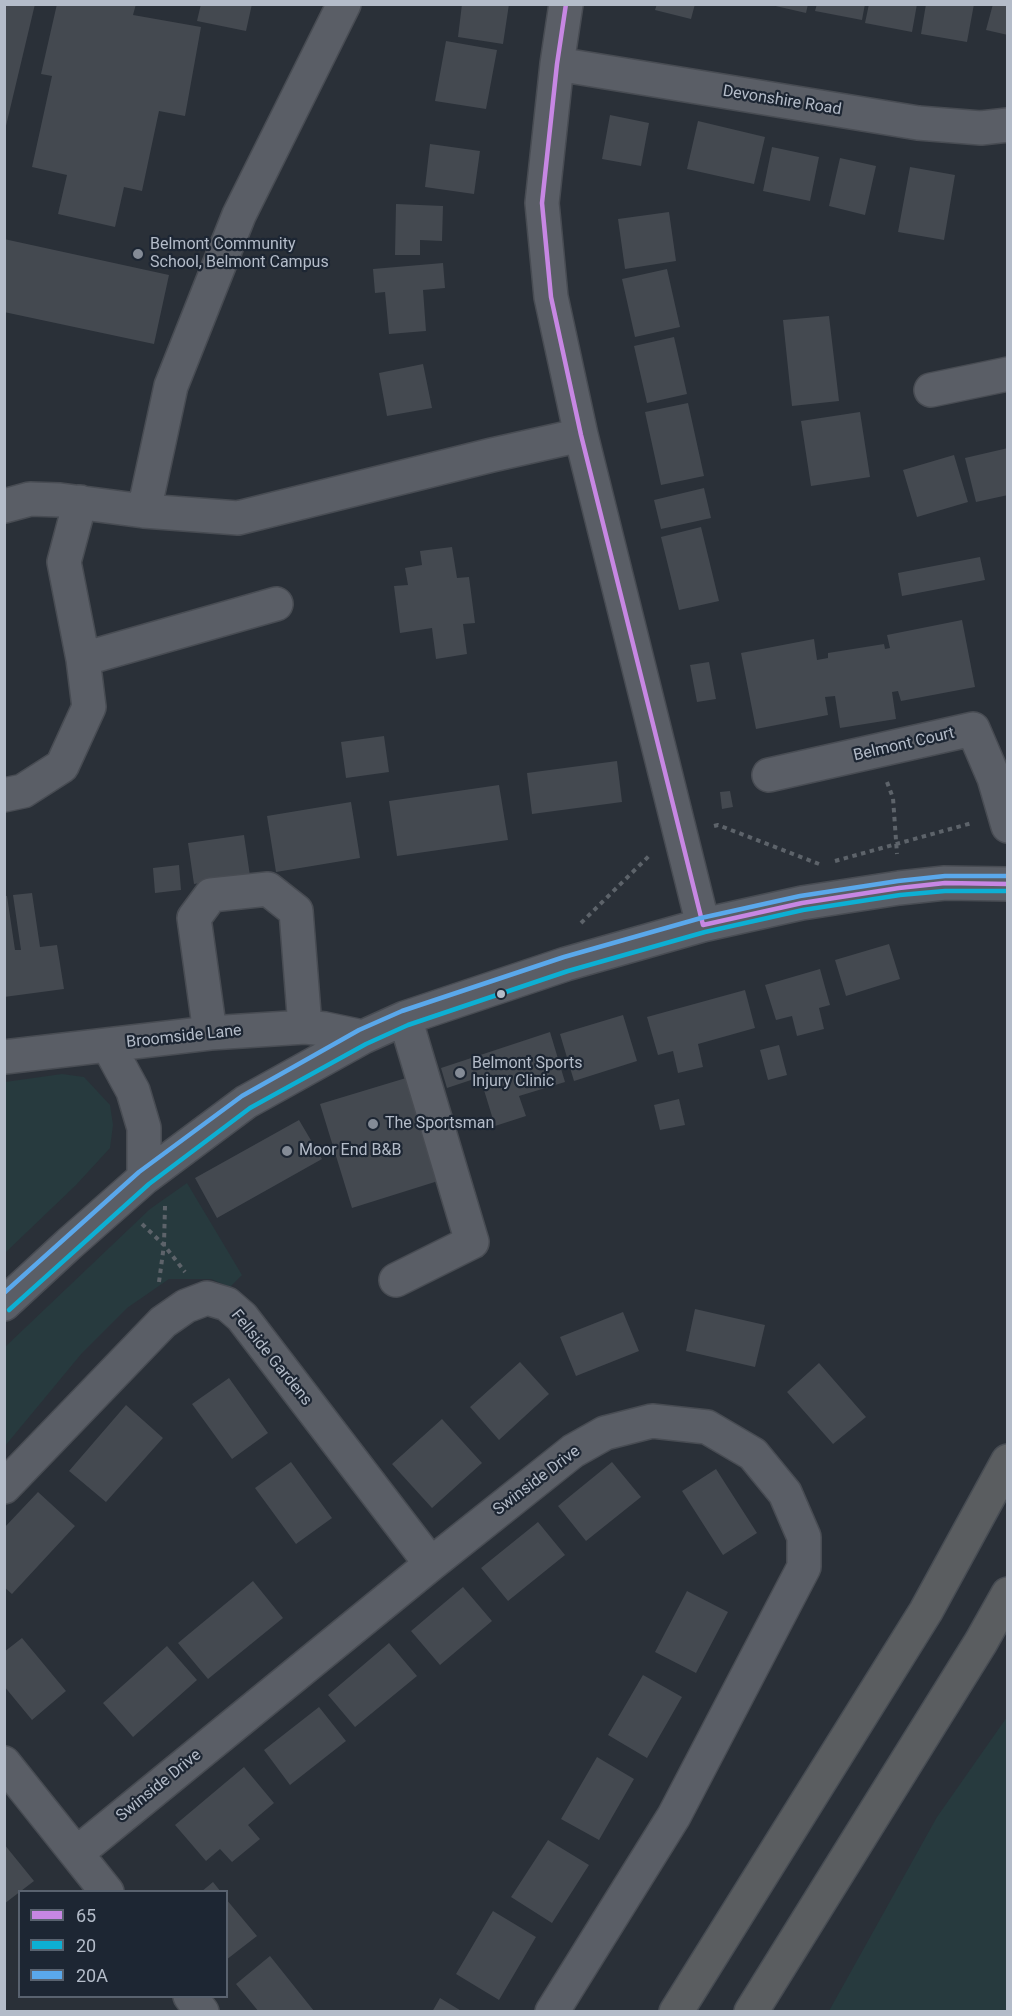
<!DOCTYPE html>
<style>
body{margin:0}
#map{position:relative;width:1012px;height:2016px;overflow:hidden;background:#2a3038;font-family:Roboto,sans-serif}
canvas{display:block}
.frame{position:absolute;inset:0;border:6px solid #b4bcc9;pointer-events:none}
.legend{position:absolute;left:18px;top:1890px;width:210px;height:108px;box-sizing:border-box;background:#1d2633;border:2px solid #59626f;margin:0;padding:8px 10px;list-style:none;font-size:18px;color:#b4bcc9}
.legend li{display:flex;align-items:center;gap:12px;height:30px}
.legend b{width:30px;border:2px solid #59626f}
</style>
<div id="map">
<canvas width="1012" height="2016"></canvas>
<div class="frame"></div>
<ul class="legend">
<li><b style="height:8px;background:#c787e3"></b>65</li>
<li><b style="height:8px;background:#0dafd3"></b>20</li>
<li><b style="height:8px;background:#5aa8eb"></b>20A</li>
</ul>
</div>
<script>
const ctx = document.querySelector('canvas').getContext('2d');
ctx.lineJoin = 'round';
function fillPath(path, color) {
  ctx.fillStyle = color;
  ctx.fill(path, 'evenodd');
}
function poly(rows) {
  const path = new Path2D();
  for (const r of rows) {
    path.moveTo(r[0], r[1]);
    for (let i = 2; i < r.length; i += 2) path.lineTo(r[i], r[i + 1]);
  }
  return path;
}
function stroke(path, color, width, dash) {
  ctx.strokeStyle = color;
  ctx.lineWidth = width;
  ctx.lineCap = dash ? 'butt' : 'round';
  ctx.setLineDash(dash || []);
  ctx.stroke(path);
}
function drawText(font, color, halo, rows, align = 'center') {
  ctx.font = font + ' Roboto,sans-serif';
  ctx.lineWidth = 4.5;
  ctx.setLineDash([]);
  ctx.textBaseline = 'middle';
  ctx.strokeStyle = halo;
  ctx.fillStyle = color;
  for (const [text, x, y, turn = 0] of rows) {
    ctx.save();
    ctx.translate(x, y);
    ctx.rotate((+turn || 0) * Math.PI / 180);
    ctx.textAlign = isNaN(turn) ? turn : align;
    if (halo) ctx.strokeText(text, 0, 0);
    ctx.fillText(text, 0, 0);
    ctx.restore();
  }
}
fillPath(poly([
 [62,1074,84,1077,110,1105,113,1125,110,1148,76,1185,5,1253,5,1082],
 [187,1183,242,1275,230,1287,211,1279,169,1279,127,1308,82,1353,5,1446,5,1347,150,1209],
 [1007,1717,1007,2011,829,2011,937,1817]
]), '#273a3e');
fillPath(poly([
 [4,4,35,4,5,130,4,130],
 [57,4,136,4,133,15,201,27,185,116,159,111,142,191,124,187,115,227,58,214,67,175,32,167,52,76,41,74],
 [201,4,252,4,246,31,197,21],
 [462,4,509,4,503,44,458,37],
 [657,4,695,4,691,19,655,10],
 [767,4,808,4,806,13],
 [817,4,865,4,862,20,815,11],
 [869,4,917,4,912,32,865,23],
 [926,4,974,4,967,42,921,34],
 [993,4,1008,4,1008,35,986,30],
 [446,41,497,50,486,109,435,101],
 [610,115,649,123,641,166,602,159],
 [698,121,765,137,754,184,687,169],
 [430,144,480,151,474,194,425,187],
 [772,147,819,157,810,201,763,191],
 [840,158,876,166,865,215,829,206],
 [910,167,955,175,944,240,898,232],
 [396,204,443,206,442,241,420,240,420,255,395,255],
 [669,212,676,261,625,269,618,219],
 [4,239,169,275,154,344,4,312],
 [443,263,445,288,423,290,426,331,389,334,385,292,375,293,373,269],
 [667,269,680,327,635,337,622,279],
 [829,316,839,401,792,406,783,320],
 [674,337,687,394,647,403,634,346],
 [423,364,432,408,387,416,379,373],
 [688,403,704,476,661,485,645,412],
 [860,412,870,477,811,486,801,421],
 [1008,448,1008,495,976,502,965,458],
 [954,455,968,502,917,517,903,470],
 [704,488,711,518,661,529,654,500],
 [701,527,719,601,679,610,661,537],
 [452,547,457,578,469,577,475,623,463,624,467,654,436,659,432,628,400,633,394,586,408,585,405,568,422,565,420,551],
 [980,557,985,580,902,596,898,573],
 [962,620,975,687,901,701,898,691,892,692,896,719,840,728,835,696,825,697,828,715,756,729,741,653,814,639,817,660,828,658,828,653,884,644,885,649,890,648,887,635],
 [709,662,716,699,697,702,690,665],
 [384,736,389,772,346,778,341,742],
 [617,761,622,802,532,814,527,773],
 [499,785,508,840,397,856,389,801],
 [730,791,733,807,722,809,720,792],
 [351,802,360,858,276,872,267,816],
 [244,835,250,876,194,884,188,843],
 [179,865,181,890,155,893,153,868],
 [32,893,40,947,57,945,64,989,4,997,4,896,7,896,15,950,21,950,13,895],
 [889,944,900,979,846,996,835,960],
 [820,969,830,1005,819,1008,824,1029,797,1036,792,1016,776,1020,765,985],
 [745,990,755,1028,698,1044,703,1067,678,1073,673,1051,658,1055,647,1017],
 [623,1015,637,1061,574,1081,560,1034],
 [550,1032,565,1082,519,1096,526,1116,495,1126,480,1077,447,1088,441,1068],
 [779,1045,787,1075,768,1080,760,1050],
 [406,1078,438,1181,352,1208,320,1104],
 [679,1099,685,1125,660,1130,654,1105],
 [299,1120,322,1159,217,1218,195,1178],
 [695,1309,765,1325,755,1367,686,1351],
 [623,1312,639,1351,576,1376,560,1337],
 [520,1362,549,1394,499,1440,470,1407],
 [819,1363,866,1417,833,1444,787,1392],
 [229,1378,268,1433,232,1459,192,1404],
 [126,1405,163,1438,106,1502,69,1471],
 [442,1419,482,1463,432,1508,392,1464],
 [291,1462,332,1518,296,1544,255,1488],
 [612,1462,641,1497,586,1541,558,1506],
 [716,1469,757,1533,723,1555,682,1491],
 [38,1492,75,1526,12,1594,4,1587,4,1528],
 [538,1522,565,1555,508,1601,481,1568],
 [253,1581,283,1618,208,1679,178,1643],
 [463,1587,492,1621,440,1665,411,1631],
 [687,1591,728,1612,696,1673,655,1652],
 [22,1638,66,1691,32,1720,4,1686,4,1652],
 [389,1643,417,1676,355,1727,328,1695],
 [167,1646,197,1680,133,1737,103,1703],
 [643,1675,682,1697,647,1758,608,1735],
 [319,1707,346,1741,290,1785,264,1750],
 [597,1757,634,1779,599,1840,561,1819],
 [244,1767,274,1803,248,1825,260,1839,232,1862,220,1849,206,1861,175,1825],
 [548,1840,589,1865,552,1923,511,1897],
 [4,1844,34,1881,4,1904],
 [213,1882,221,1892,201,1892],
 [226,1899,257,1936,226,1960],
 [493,1911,536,1937,499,2000,456,1974],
 [270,1956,314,2011,313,2012,259,2012,236,1984],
 [440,1998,463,2012,432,2012]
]), '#444950');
const minor = poly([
 [566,4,557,64,542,203,551,297,581,435,703,925],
 [557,64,918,123,981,128,1008,125],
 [931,390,1008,374],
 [4,506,30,499,60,500,144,511,238,518,492,455,581,435],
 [144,511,171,386,239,215,344,4],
 [83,659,276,604],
 [769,775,973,729,994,778,1008,826],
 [4,795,23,791,62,766,89,707,83,659,64,562,80,502],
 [210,1033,194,918,211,895,268,889,296,911,305,1027],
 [108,1045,133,1091,144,1128,144,1178],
 [4,1057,210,1033,305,1027,325,1029,363,1037],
 [396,1280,472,1242,405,1018],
 [4,1304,69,1244,144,1178,246,1102,363,1037,405,1018,566,964,703,925,802,903,899,888,945,883,1008,884],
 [4,1487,163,1322,186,1306,207,1298,227,1304,242,1317,431,1564],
 [4,1763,107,1892],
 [77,1853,431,1564,573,1451,605,1433,652,1421,707,1427,753,1454,785,1493,804,1537,804,1567,674,1816,552,2012],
 [190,1996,202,2012]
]);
const highway = poly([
 [676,2012,926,1611,1008,1461],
 [751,2012,981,1642,1008,1594]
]);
stroke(minor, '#484c53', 36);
stroke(highway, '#474c53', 36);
stroke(poly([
 [887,782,893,798,897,854],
 [714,826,718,825,819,864],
 [835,861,972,823],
 [581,923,651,854],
 [142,1224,164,1245,185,1272],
 [159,1282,164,1245,165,1206]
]), '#5d636a', 4, [4.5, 4.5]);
stroke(minor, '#5a5e66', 33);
stroke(highway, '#5a5d60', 33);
stroke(poly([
 [566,4,557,64,542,203,551,297,581,435,703,925,802,903,899,888,945,883,1008,884]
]), '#c787e3', 4.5);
stroke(poly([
 [9,1310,149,1184,250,1108,366,1044,408,1025,568,971,705,932,803,910,900,895,945,891,1008,891]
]), '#0dafd3', 4.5);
stroke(poly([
 [4,1293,139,1172,242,1096,359,1030,402,1011,564,957,701,918,800,896,898,881,945,876,1008,876]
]), '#5aa8eb', 4.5);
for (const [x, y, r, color] of [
 [138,254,6,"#848b96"],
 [501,994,5,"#b4bcc9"],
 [460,1073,6,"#848b96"],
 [373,1124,6,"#848b96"],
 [287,1151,6,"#848b96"]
]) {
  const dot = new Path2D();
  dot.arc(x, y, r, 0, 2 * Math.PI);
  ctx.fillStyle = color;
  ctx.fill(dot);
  stroke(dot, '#1d2633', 2);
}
drawText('16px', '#b4bcc9', '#1d2633', [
 ["Devonshire Road",782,101,9],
 ["Belmont Court",904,745,-13],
 ["Broomside Lane",184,1037,-6],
 ["Fellside Gardens",271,1358,51],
 ["Swinside Drive",537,1481,-37],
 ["Swinside Drive",159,1786,-39]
]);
drawText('16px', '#b4bcc9', '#1d2633', [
 ["Belmont Community",150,245],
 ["School, Belmont Campus",150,263],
 ["Belmont Sports",472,1064],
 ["Injury Clinic",472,1082],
 ["The Sportsman",385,1124],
 ["Moor End B&B",299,1151]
], 'left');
</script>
